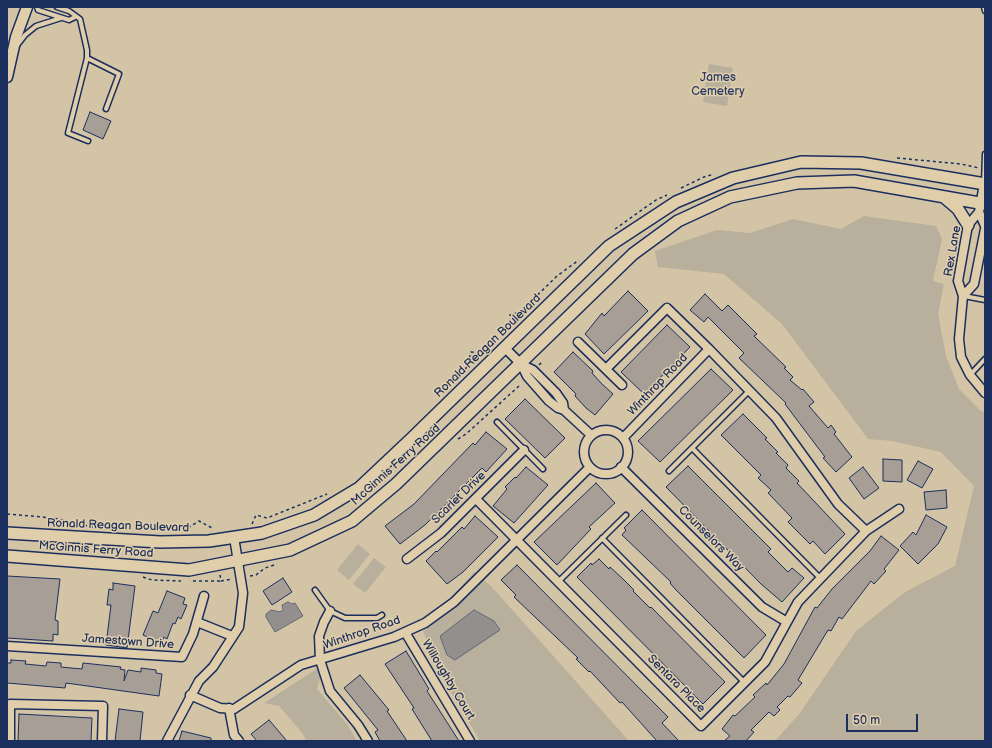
<!DOCTYPE html>
<style>
body{margin:0}
#map{position:relative;width:992px;height:748px;overflow:hidden;background:#d4c4a6;font-family:"Balsamiq Sans",sans-serif}
canvas{display:block}
.frame{position:absolute;inset:0;border:8px solid #1b2f5e;pointer-events:none}
.scale{position:absolute;left:846px;top:714px;width:72px;height:18px;box-sizing:border-box;border:2px solid #1b2f5e;border-top:0;padding-left:5px;font-size:12px;line-height:14px;white-space:nowrap;color:#1b2f5e;-webkit-text-stroke:3px #e0ceab;paint-order:stroke}
</style>
<div id="map">
<canvas width="992" height="748"></canvas>
<div class="frame"></div>
<div class="scale">50 m</div>
</div>
<script>
const ctx = document.querySelector('canvas').getContext('2d');
ctx.lineJoin = 'round';
function fillPath(path, color) {
  ctx.fillStyle = color;
  ctx.fill(path, 'evenodd');
}
function poly(rows) {
  const path = new Path2D();
  for (const r of rows) {
    if (r.length === 3) {
      path.moveTo(r[0] + r[2], r[1]);
      path.arc(r[0], r[1], r[2], 0, 2 * Math.PI);
      continue;
    }
    path.moveTo(r[0], r[1]);
    for (let i = 2; i < r.length; i += 2) path.lineTo(r[i], r[i + 1]);
  }
  return path;
}
function stroke(path, color, width, dash) {
  ctx.strokeStyle = color;
  ctx.lineWidth = width;
  ctx.lineCap = dash ? 'butt' : 'round';
  ctx.setLineDash(dash || []);
  ctx.stroke(path);
}
function drawText(font, color, halo, rows, align = 'center') {
  ctx.font = font + ' "Balsamiq Sans",sans-serif';
  ctx.lineWidth = 3;
  ctx.setLineDash([]);
  ctx.textBaseline = 'middle';
  ctx.strokeStyle = halo;
  ctx.fillStyle = color;
  for (const [text, x, y, turn = 0] of rows) {
    ctx.save();
    ctx.translate(x, y);
    ctx.rotate((+turn || 0) * Math.PI / 180);
    ctx.textAlign = isNaN(turn) ? turn : align;
    if (halo) ctx.strokeText(text, 0, 0);
    ctx.fillText(text, 0, 0);
    ctx.restore();
  }
}
fillPath(poly([
 [709,64,733,68,727,106,703,102],
 [864,216,936,226,942,239,933,281,944,284,938,314,946,356,959,389,981,411,985,412,985,741,775,741,800,713,856,631,905,592,955,566,974,486,941,452,892,441,868,439,782,324,724,274,658,267,655,251,717,230,750,233,793,219,841,229],
 [358,544,370,554,349,580,337,570],
 [374,558,386,567,365,593,353,584],
 [474,572,491,586,629,741,480,741,444,680,423,631],
 [324,664,317,689,347,724,357,741,306,741,303,734,279,706,264,703]
]), '#b8af9c');
const water = poly([
 [288,602,292,604,295,603,303,616,275,632,266,617,266,614,271,610,280,612,283,610,282,605,288,602],
 [474,610,494,621,500,630,455,660,447,655,440,636,474,610]
]);
fillPath(water, '#938f8d');
stroke(water, '#63697a', 1);
const building = poly([
 [90,112,111,121,103,139,83,130,90,112],
 [628,291,648,311,604,354,585,334,602,313,604,316,628,291],
 [705,294,722,311,728,305,757,334,754,336,786,367,784,368,793,377,790,380,802,390,803,389,814,402,809,406,828,428,831,425,836,432,834,434,852,457,836,472,823,458,825,457,785,404,786,403,739,358,744,353,708,317,704,322,690,310,705,294],
 [667,325,690,347,644,394,621,372,667,325],
 [573,352,593,371,592,373,602,384,613,394,595,415,586,408,575,396,576,394,554,372,573,352],
 [711,369,733,390,660,462,638,441,711,369],
 [525,399,565,438,545,458,505,419,525,399],
 [743,414,767,438,765,439,778,452,776,453,788,465,786,468,799,481,797,483,845,534,825,554,813,541,810,544,788,522,792,518,768,493,771,490,758,478,761,475,721,435,743,414],
 [486,432,507,449,486,472,482,468,425,525,400,544,385,526,414,504,473,443,475,445,486,432],
 [883,459,902,460,902,482,883,481,883,459],
 [918,461,933,469,922,488,907,480,918,461],
 [688,466,771,549,768,552,788,572,792,568,804,578,782,602,761,584,666,487,688,466],
 [526,467,548,485,514,523,493,506,507,489,505,487,515,477,516,478,526,467],
 [863,467,879,488,864,499,849,478,863,467],
 [596,483,615,503,589,527,591,529,557,565,534,542,596,483],
 [946,490,947,508,926,510,924,492,946,490],
 [642,510,766,635,744,658,676,590,670,583,671,582,622,535,626,530,624,528,642,510],
 [926,515,947,527,938,544,918,564,900,546,913,532,916,535,926,515],
 [475,516,498,537,463,572,447,584,426,561,436,551,437,552,462,527,464,529,475,516],
 [881,536,899,550,884,569,886,571,874,584,871,581,842,619,839,617,831,631,828,630,798,680,802,683,790,697,788,696,777,707,780,710,774,716,769,712,751,730,754,732,746,741,724,741,730,736,722,729,733,715,735,716,755,697,753,695,766,683,767,685,784,664,815,607,817,608,832,589,870,551,881,536],
 [599,559,609,569,610,567,623,579,634,590,633,591,650,608,651,607,725,682,703,704,577,577,591,563,592,565,599,559],
 [517,565,668,717,662,723,679,741,657,741,622,702,620,703,590,671,589,672,576,659,578,658,514,597,516,595,501,580,517,565],
 [7,576,60,579,55,620,58,621,58,635,53,634,53,641,7,638,7,576],
 [283,578,292,592,272,605,263,591,283,578],
 [113,583,135,586,127,648,106,645,111,605,107,605,109,589,113,590,113,583],
 [167,591,185,598,183,604,187,605,181,619,178,617,175,624,173,623,167,639,164,637,161,643,143,635,153,611,158,613,167,591],
 [406,651,429,689,427,691,459,741,432,741,412,709,414,708,385,664,406,651],
 [11,660,26,661,25,664,46,666,47,662,61,663,61,667,82,669,83,663,121,667,120,669,125,670,124,681,128,670,141,672,141,668,156,670,156,673,162,674,159,696,66,683,65,688,7,683,7,663,11,663,11,660],
 [360,675,389,710,387,711,407,741,380,741,375,732,378,730,344,688,360,675],
 [119,709,143,712,140,741,115,741,119,709],
 [19,714,92,718,91,741,18,741,19,714],
 [269,720,287,741,257,741,251,734,269,720],
 [182,731,211,738,211,741,179,741,182,731]
]);
fillPath(building, '#a79f95');
stroke(building, '#1b2f5e', 1);
const service = poly([
 [37,7,38,10,69,20,75,17],
 [57,7,69,11,80,19,87,50,87,58,119,74,106,109],
 [984,7,985,11],
 [18,44,25,35,36,26,61,18],
 [87,58,68,133,88,141],
 [984,183,985,154],
 [964,296,985,300],
 [970,375,985,359],
 [497,422,543,469],
 [692,448,821,579],
 [669,471,749,391],
 [602,538,744,682],
 [558,582,626,515],
 [315,590,330,611,345,618,377,618,382,615]
]);
const minor = poly([
 [984,184,979,212,968,225,958,281,963,296,959,339,961,357,970,375,985,393],
 [979,212,985,226],
 [963,296,974,284,985,229],
 [578,342,622,385],
 [505,348,521,364,533,370,556,393,563,403,564,410],
 [521,364,527,376,549,401,558,408,564,410,591,435],
 [606,369,667,308,709,349,776,418,838,504,866,531],
 [606,452,22],
 [623,438,709,349],
 [621,467,762,607,787,622],
 [476,499,701,726,765,662,798,602,866,531,899,509],
 [407,559,441,533,524,450],
 [330,611,324,622,319,636,320,660,330,691,358,725,368,741],
 [197,622,232,636],
 [405,632,470,741],
 [7,646,182,657,193,634,204,596],
 [190,695,220,708,234,709,301,665,394,637,425,623,454,602,590,467],
 [229,708,234,735,239,741],
 [10,741,10,704,103,706,102,741],
 [167,741,199,681,213,667,239,627,243,593,234,537]
]);
const tertiary = poly([
 [7,77,16,37,27,7]
]);
const secondary = poly([
 [944,197,958,209,968,225],
 [7,533,160,542,209,541,262,533,314,515,359,488,411,439,609,246,676,202,733,178,801,162,861,163,985,184],
 [7,556,189,570,290,550,352,521,396,484,633,254,678,221,730,197,797,183,854,181,985,204]
]);
stroke(service, '#1b2f5e', 7);
stroke(minor, '#1b2f5e', 11);
stroke(tertiary, '#1b2f5e', 13);
stroke(secondary, '#1b2f5e', 14);
stroke(poly([
 [897,158,961,164,979,168],
 [681,188,704,177,714,174],
 [615,229,656,200,667,195],
 [510,328,510,315,520,312,557,276,579,260],
 [539,365,543,361],
 [457,378,467,367,471,352,485,353],
 [458,439,466,434,519,386],
 [7,514,53,518,93,527,118,528],
 [252,524,256,515,267,518,327,494],
 [183,531,199,521,214,529],
 [220,575,221,581,232,579],
 [250,576,256,575,265,568,277,564],
 [143,577,152,580,181,581],
 [193,581,221,581]
]), '#1b2f5e', 1.5, [3, 3]);
stroke(service, '#e0ceab', 4);
stroke(minor, '#e0ceab', 8);
stroke(tertiary, '#e0ceab', 10);
stroke(secondary, '#e0ceab', 11);
drawText('12px', '#2b3c64', '#e0ceab', [
 ["James",718,78],
 ["Cemetery",718,92]
]);
drawText('12px', '#1b2f5e', '#e0ceab', [
 ["Rex Lane",953,251,-80],
 ["Ronald Reagan Boulevard",488,346,-44],
 ["Winthrop Road",658,385,-46],
 ["McGinnis Ferry Road",396,465,-42],
 ["Scarlet Drive",459,498,-44],
 ["Ronald Reagan Boulevard",118,526,2],
 ["Counselors Way",711,539,45],
 ["McGinnis Ferry Road",96,550,4],
 ["Winthrop Road",362,633,-19],
 ["Jamestown Drive",128,642,4],
 ["Willoughby Court",448,680,59],
 ["Sentara Place",676,684,45]
]);
</script>
